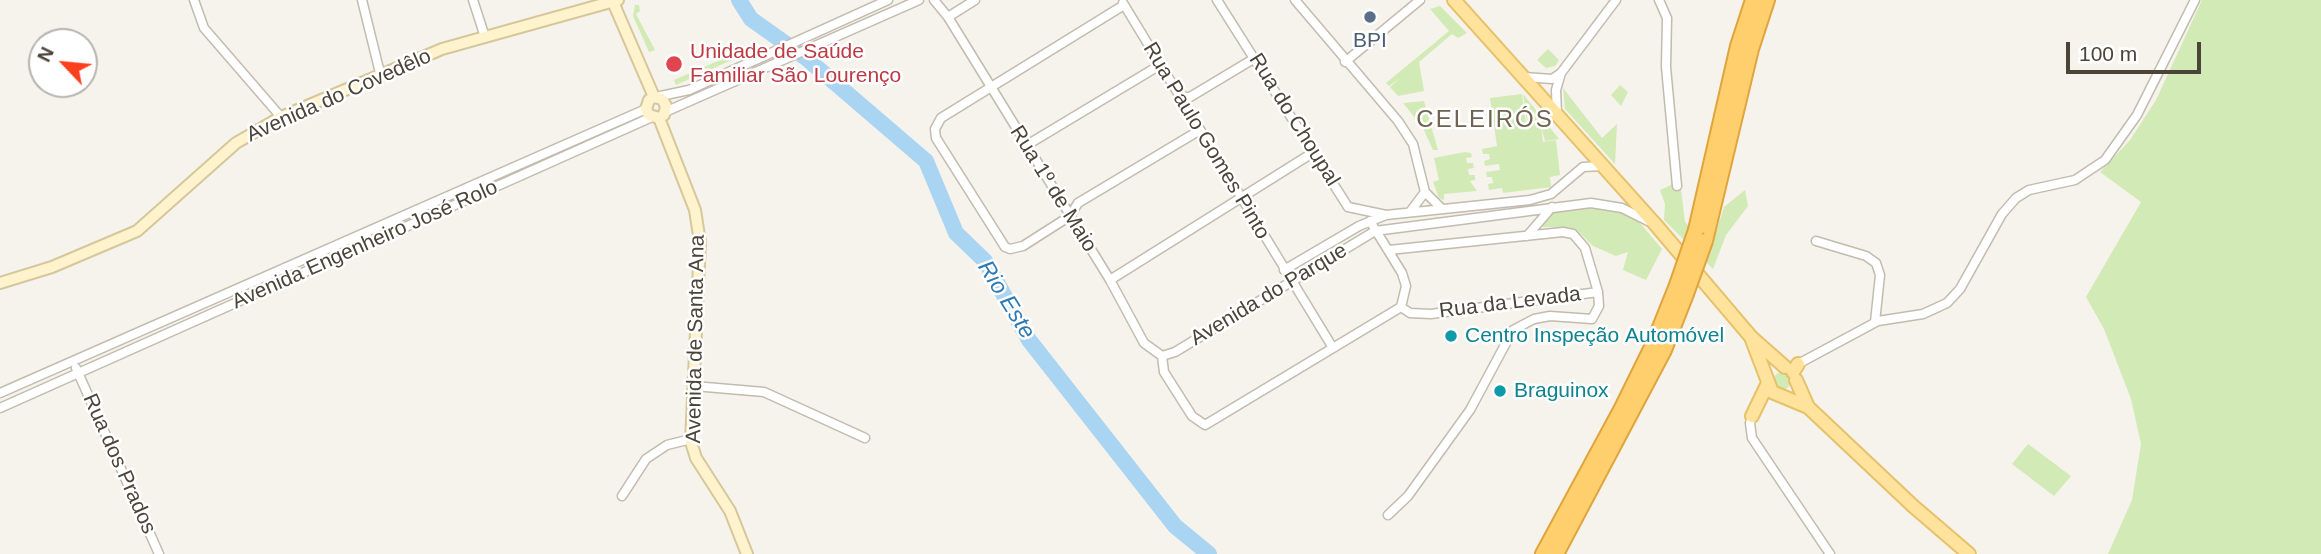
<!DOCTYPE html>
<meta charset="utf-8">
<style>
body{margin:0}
#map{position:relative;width:2321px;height:554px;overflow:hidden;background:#f6f3ec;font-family:Helvetica,sans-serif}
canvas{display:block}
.north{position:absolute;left:28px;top:28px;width:70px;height:70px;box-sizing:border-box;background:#fff;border:2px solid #b7b4b0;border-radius:50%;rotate:296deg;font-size:19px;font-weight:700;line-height:28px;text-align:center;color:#4b4439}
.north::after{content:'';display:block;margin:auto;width:24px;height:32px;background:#fc3f1d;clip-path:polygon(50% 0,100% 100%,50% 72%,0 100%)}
.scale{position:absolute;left:2066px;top:42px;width:135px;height:32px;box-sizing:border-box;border:4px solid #4b4439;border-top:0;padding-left:9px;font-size:21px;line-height:24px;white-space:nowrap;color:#4b4439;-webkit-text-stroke:5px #fff;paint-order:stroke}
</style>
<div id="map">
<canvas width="2321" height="554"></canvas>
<div class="north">N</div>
<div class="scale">100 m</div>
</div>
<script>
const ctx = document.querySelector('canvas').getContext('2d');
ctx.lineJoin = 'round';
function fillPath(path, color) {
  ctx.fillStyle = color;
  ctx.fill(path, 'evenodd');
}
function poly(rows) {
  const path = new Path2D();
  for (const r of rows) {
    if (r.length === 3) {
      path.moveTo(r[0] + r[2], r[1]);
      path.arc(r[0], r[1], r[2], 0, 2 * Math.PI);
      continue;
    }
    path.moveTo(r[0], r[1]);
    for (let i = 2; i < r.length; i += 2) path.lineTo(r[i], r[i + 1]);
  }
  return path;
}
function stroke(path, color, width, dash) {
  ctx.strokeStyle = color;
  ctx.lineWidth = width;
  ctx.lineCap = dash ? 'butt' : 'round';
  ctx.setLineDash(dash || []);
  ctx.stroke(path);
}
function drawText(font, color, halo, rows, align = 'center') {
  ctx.font = font + ' Helvetica,sans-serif';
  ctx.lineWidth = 5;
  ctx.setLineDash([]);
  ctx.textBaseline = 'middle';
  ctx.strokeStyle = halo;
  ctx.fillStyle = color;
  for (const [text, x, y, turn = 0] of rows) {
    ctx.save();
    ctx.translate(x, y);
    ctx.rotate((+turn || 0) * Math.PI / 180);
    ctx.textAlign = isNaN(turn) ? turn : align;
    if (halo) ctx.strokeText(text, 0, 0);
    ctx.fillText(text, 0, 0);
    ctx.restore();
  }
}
fillPath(poly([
 [2202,0,2321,0,2321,554,2108,554,2132,500,2141,444,2131,399,2104,329,2086,297,2141,202,2100,172,2130,140,2156,100],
 [635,5,639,5,640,11,636,14,655,50,649,52,633,16],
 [1440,6,1467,33,1458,38,1452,34,1419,62,1424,91,1398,96,1390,87,1400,78,1389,86,1386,83,1449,31,1430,9],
 [1548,49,1559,60,1555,66,1546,68,1537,60],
 [741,51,743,55,676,85,674,80],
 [1620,85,1628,92,1621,106,1611,95],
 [1563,88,1602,138,1617,124,1615,164,1565,109],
 [1522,94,1526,124,1541,121,1527,122,1523,94,1559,139,1545,141,1541,127,1543,142,1556,140,1560,175,1550,177,1551,187,1503,193,1502,188,1489,190,1488,184,1493,183,1492,177,1487,177,1486,172,1500,170,1499,164,1485,166,1484,161,1490,159,1489,154,1483,154,1482,149,1497,146,1490,98],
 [1424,101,1438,150,1433,150,1423,128,1403,103],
 [1465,152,1471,153,1472,157,1466,158,1467,163,1473,163,1474,168,1468,169,1469,175,1475,175,1475,180,1470,181,1477,191,1444,194,1444,200,1439,198,1433,182,1439,180,1434,158],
 [1680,181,1685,222,1711,248,1724,207,1745,190,1748,206,1726,235,1713,269,1664,220,1665,204,1660,190],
 [1590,206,1630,215,1640,223,1662,249,1646,280,1623,270,1628,252,1616,256,1593,246,1578,231,1567,227,1540,227,1553,212],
 [1782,381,9],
 [2028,444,2071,476,2054,496,2012,464]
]), '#d2eab5');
stroke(poly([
 [739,0,751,19,806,58,926,161,956,233,985,261,1029,340,1175,526,1209,554]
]), '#a9d4f2', 16);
const street = poly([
 [194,0,204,28,281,117],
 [362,0,381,77],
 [473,0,485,37],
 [934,0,948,17,1110,280,1144,343,1162,356],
 [1217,0,1348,207,1386,215],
 [1295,0,1398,121,1413,144,1425,192,1441,208],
 [1659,0,1667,18,1666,67,1677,186],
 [1123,3,1333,348],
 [1124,5,941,118,935,129,936,138,1005,247,1010,249,1023,246,1070,216,1078,203,1200,130],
 [948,17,975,0],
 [1345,62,1420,0],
 [1524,77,1552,79,1561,73],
 [656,97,689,90,888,0],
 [1180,97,1190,97,1255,58],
 [665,112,919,0],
 [1557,114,1556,90,1561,73,1616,0],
 [1027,145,1160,65],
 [1410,212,1425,192],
 [1527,236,1552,207],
 [1816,241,1866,256,1876,263,1880,275,1875,322],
 [1389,250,1563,232,1573,234,1585,248,1598,292,1431,314,1410,313,1401,307],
 [1284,270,1359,226,1386,215,1530,200,1551,194,1583,167,1602,166],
 [1110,280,1314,152],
 [1162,356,1175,352,1375,231,1591,203,1622,208,1648,221],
 [1162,356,1164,372,1192,416,1205,425,1401,307,1406,286,1402,273,1370,221],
 [1798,364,1878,321,1923,314,1947,303,1960,289,2002,214,2016,198,2029,190,2075,180,2105,160,2137,115,2195,0],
 [76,368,159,554],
 [694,386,764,392,865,438],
 [0,393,646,109],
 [0,408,652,117],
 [1752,416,1750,423,1752,438,1830,554],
 [622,496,646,459,667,445,691,439],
 [1388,515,1408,496,1470,410,1513,330,1534,319,1550,316,1592,319,1599,306,1598,292]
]);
const secondary = poly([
 [613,2,654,97],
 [654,97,649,100,646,109,649,115,659,118],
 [654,97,662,99,666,106,664,115,659,118],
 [659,118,695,210,700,242,691,442,696,458,730,511,747,554],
 [0,283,52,267,137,231,236,143,281,117,442,49,618,0]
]);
const primary = poly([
 [1454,0,1655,224,1751,337,1785,367],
 [1752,340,1772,392,1808,407],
 [1793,372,1798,364],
 [1796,380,1808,407,1913,506,1969,554],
 [1752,416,1767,385]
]);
const highway = poly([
 [1696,230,1738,46,1753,0],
 [1705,241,1751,49,1767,0],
 [1543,554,1622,408,1653,345,1677,285],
 [1556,554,1664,350,1686,294]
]);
stroke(street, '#c2bbae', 11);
stroke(secondary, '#d6c79b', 14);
stroke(primary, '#e6c16a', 16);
stroke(highway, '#e0a43c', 18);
stroke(street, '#fff', 8);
stroke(secondary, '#fff3cd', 10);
stroke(primary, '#ffe39c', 12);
stroke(highway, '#ffcf6e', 14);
const highwayBridge = poly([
 [1677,285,1696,230],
 [1686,294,1705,241]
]);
stroke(highwayBridge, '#e0a43c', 18, []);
stroke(highwayBridge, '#ffcf6e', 14);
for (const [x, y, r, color] of [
 [1370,17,7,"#5c6f8a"],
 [674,64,9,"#e0444e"],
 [1451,336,7,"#0f9aa8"],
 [1500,391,7,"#0f9aa8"]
]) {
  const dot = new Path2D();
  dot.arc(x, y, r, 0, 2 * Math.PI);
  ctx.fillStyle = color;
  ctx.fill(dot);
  stroke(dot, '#fff', 2.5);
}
drawText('21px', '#4e5e75', '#fff', [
 ["BPI",1370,41]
]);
drawText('21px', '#be3a42', '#fff', [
 ["Unidade de Saúde",690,52],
 ["Familiar São Lourenço",690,76]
], 'left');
drawText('21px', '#4b4439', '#fff', [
 ["Avenida do Covedêlo",339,96,-24],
 ["Rua do Choupal",1294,120,58],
 ["Rua Paulo Gomes Pinto",1206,141,59],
 ["Rua 1º de Maio",1053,189,58],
 ["Avenida Engenheiro José Rolo",365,245,-24],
 ["Avenida do Parque",1269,295,-31],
 ["Rua da Levada",1510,303,-7],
 ["Avenida de Santa Ana",696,339,-89],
 ["Rua dos Prados",119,464,66]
]);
drawText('21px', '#0d838f', '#fff', [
 ["Centro Inspeção Automóvel",1465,336],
 ["Braguinox",1514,391]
], 'left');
drawText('italic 23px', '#2e7ab2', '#fff', [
 ["Rio Este",1006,300,58]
]);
ctx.letterSpacing = '2px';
drawText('24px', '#6e6250', '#fff', [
 ["CELEIRÓS",1485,120]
]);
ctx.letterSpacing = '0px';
</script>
